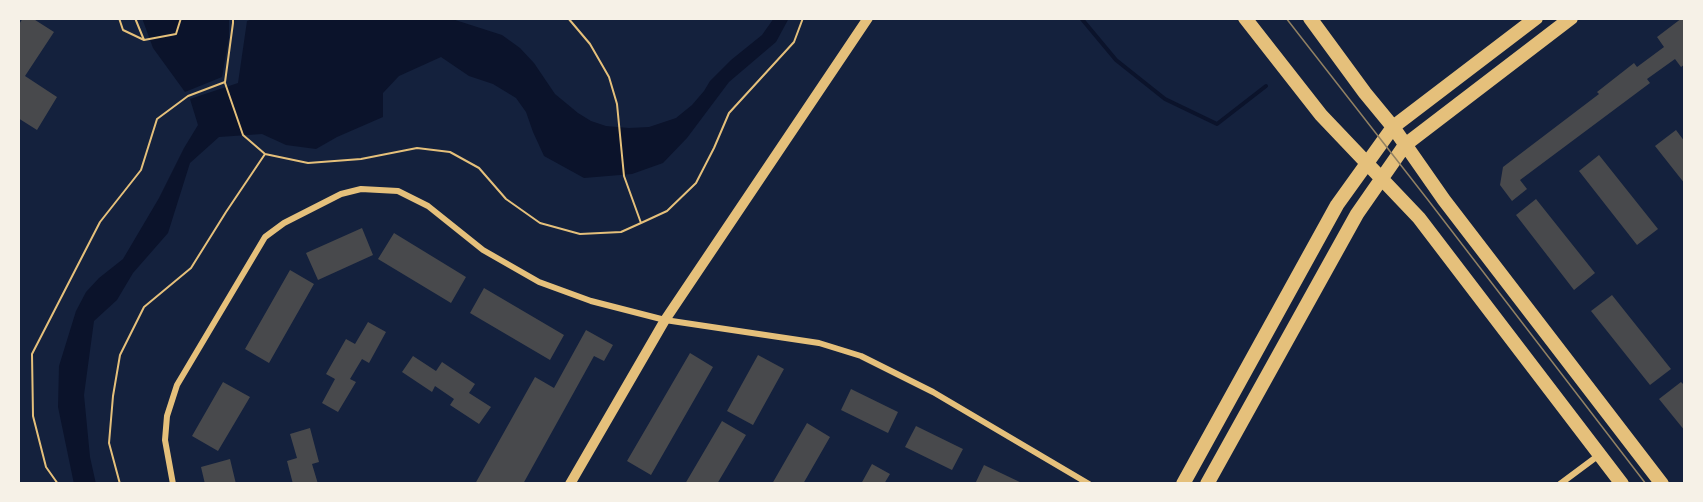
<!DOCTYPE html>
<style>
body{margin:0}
#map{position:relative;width:1703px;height:502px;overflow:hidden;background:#14213d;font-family:"Crimson Pro",serif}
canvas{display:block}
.frame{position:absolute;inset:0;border:20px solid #f6f1e7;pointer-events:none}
</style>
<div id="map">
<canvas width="1703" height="502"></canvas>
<div class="frame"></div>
</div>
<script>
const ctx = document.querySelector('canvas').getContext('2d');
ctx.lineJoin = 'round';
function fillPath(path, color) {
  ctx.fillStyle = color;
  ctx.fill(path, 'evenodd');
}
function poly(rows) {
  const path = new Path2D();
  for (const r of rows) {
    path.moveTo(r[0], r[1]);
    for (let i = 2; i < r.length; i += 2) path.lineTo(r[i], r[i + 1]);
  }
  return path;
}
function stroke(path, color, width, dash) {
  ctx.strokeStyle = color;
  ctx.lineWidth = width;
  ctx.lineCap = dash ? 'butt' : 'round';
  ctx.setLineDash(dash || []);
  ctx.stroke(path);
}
fillPath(poly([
 [142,18,229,18,229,38,222,77,185,92,153,48],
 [256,18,449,18,502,35,520,48,534,63,555,94,578,113,591,121,606,126,629,128,649,127,676,118,692,105,704,91,710,81,731,60,762,35,774,18,789,18,776,42,729,82,687,138,663,163,632,174,584,178,544,156,533,132,526,112,516,98,493,84,469,76,441,57,399,76,383,93,383,117,337,137,316,149,286,145,262,134,219,137,190,163,168,233,133,273,117,300,94,321,84,395,90,457,96,484,74,484,58,407,59,366,76,311,86,292,99,278,123,259,159,198,184,148,198,125,190,99,238,83,247,21]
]), '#0b132b');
stroke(poly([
 [1081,18,1116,60,1165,99,1217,124,1266,86]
]), '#0b132b', 4);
fillPath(poly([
 [23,18,32,18,54,32,25,76,57,97,37,130,18,118,18,26],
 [1682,18,1685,18,1685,64,1681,67,1675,59,1647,79,1650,83,1520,180,1527,189,1512,201,1500,185,1503,167,1599,94,1597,92,1634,63,1637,67,1664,47,1657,37],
 [1676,130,1685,142,1685,184,1655,146],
 [1599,155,1658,229,1637,245,1579,171],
 [1536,199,1595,273,1574,290,1516,215],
 [362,228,373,255,318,280,306,253],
 [394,233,466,277,451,303,378,259],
 [290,270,314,284,269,363,245,349],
 [484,288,564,335,550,360,470,313],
 [1612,295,1671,369,1650,385,1591,311],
 [368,322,386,332,369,363,362,359,350,379,356,382,338,412,322,403,335,379,326,374,346,339,355,344],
 [586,330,613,345,604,361,594,356,523,484,475,484,535,377,554,388],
 [690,353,713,367,651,475,627,461],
 [758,355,784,369,753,425,727,411],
 [413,356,436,371,442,362,475,384,469,393,491,407,479,424,450,405,454,399,435,386,432,392,402,372],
 [223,382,250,397,218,451,192,436],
 [1681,382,1685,386,1685,431,1659,399],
 [851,389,898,412,888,433,841,410],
 [722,421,746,435,717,484,685,484],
 [807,423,830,437,803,484,772,484],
 [916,426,963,449,952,470,905,447],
 [310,428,319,462,312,464,318,484,293,484,287,461,297,458,290,434],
 [230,459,236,484,205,484,201,467],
 [872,464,890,474,884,484,861,484],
 [984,465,1024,484,975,484]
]), '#48494c');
stroke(poly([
 [119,18,123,30,144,40],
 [135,18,144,40,176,34,181,18],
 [225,83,243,135,265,154],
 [641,223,667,211,696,183,714,148,729,113,794,42,803,18],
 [58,484,46,467,33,416,32,354,100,222,141,170,157,119,188,96,225,82,233,23,233,18],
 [120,484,109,443,113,396,120,355,144,307,191,268,226,212,265,154,308,163,361,159,417,148,450,152,479,168,506,199,540,223,580,234,621,232,641,223,624,176,617,104,609,77,590,44,568,18]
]), '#e5c07b', 2);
stroke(poly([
 [173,484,165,440,167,416,177,385,265,237,284,223,341,194,361,189,398,191,428,206,483,250,539,282,591,301,665,320,819,343,861,356,933,392,1089,484],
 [1560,484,1599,455]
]), '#e5c07b', 6);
stroke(poly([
 [570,484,665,320,868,18]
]), '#e5c07b', 10);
stroke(poly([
 [1245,18,1321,115,1419,218,1622,484],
 [1310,18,1365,93,1393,127,1444,200,1662,484],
 [1183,484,1337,205,1393,127,1536,18],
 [1207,484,1357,214,1405,145,1571,18]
]), '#e5c07b', 14);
stroke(poly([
 [1286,18,1428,200,1646,484]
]), '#918062', 1.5);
</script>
